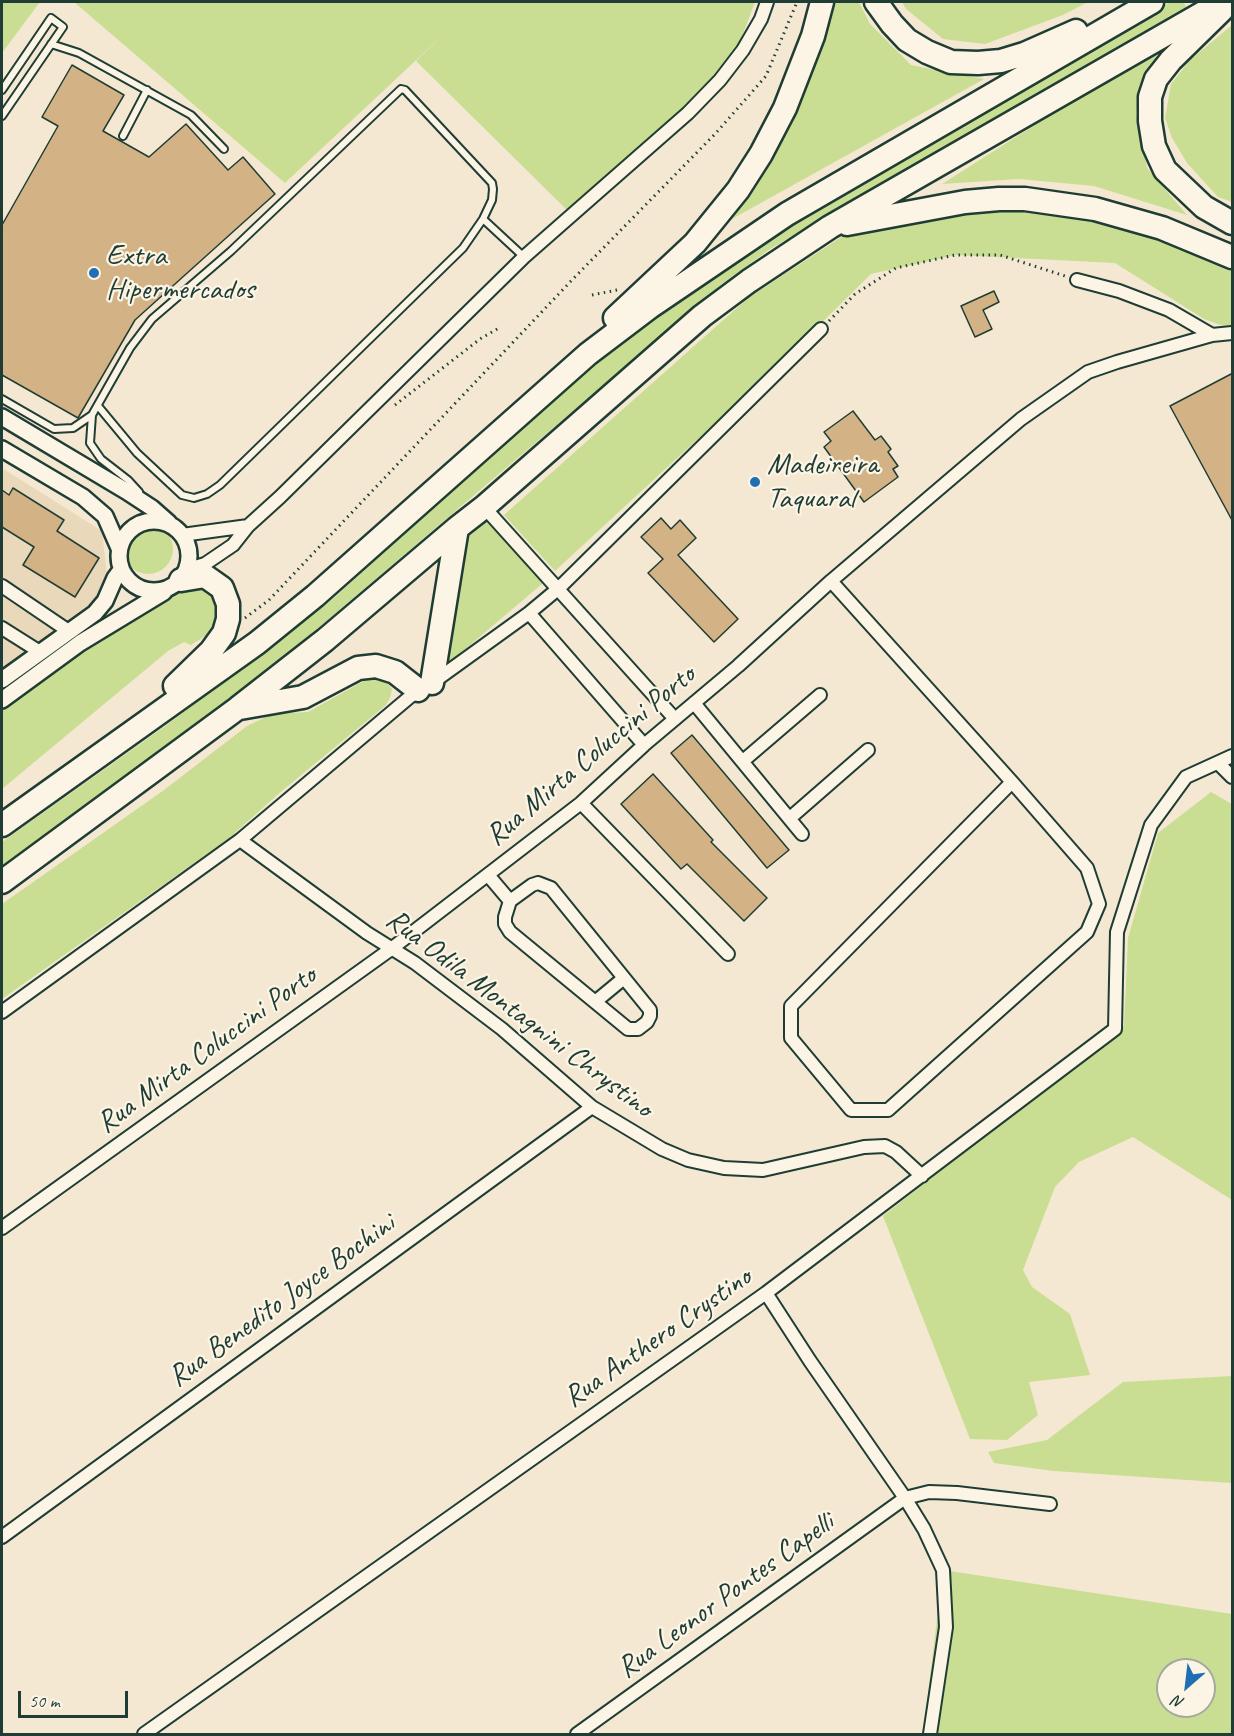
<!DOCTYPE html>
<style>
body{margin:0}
#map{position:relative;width:1234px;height:1736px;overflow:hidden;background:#f4e8d2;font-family:Caveat,sans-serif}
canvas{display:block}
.frame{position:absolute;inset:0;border:3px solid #1f3d34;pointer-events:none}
.north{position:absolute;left:1156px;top:1658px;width:60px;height:60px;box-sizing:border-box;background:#fcf5e5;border:2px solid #a4ab9e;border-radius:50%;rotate:208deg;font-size:16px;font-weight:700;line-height:24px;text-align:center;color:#1f3d34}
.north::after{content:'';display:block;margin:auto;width:21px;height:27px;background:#1f6fb2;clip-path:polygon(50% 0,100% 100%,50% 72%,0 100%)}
.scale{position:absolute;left:18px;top:1691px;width:110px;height:27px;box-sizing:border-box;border:3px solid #1f3d34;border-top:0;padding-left:8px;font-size:18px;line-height:21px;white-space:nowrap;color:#1f3d34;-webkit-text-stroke:4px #fcf5e5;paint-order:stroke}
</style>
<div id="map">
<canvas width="1234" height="1736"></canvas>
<div class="frame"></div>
<div class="north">N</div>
<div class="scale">50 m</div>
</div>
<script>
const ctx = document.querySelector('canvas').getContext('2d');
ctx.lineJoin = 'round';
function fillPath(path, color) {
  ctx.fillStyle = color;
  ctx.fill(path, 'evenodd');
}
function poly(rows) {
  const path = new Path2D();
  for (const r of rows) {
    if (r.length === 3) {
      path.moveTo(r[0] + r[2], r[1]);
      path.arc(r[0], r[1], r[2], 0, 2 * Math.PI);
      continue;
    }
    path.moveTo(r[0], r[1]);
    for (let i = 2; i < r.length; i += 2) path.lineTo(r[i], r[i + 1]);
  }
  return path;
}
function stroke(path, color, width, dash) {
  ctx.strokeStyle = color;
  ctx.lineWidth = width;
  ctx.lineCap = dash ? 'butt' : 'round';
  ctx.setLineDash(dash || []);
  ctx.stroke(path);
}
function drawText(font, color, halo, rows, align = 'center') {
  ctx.font = font + ' Caveat,sans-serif';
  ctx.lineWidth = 4.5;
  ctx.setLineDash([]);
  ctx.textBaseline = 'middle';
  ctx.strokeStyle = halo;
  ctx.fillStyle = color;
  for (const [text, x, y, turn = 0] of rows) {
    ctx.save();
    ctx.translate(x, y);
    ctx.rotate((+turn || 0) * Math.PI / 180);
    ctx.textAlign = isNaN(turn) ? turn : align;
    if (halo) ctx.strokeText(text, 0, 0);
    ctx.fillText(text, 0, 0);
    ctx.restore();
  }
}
fillPath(poly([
 [2,468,102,531,107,577,89,611,2,675]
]), '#ead8bb');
fillPath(poly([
 [2,2,40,2,2,53],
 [74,2,755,2,730,68,573,216,416,61,445,33,285,183],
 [830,2,859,2,870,24,911,65,984,79,723,224,795,113],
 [902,2,1088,2,1063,15,985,44,943,39,906,9],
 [1170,2,1183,2,1189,11,1041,93,770,249,722,284,264,674,194,727,2,867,2,842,164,727,334,598,581,371,744,251,1036,78],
 [1232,25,1232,202,1218,197,1187,163,1172,138,1165,118,1171,84,1190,60],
 [1157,54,1136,112,1147,168,1187,215,1094,186,1019,179,942,184,1060,109],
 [1044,205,1136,228,1232,267,1232,329,1204,319,1115,263,955,255,871,274,794,350,555,571,504,515,748,298,846,234,939,212],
 [484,516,543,583,449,663,463,539],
 [148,549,25],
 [194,578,220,596,216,629,191,645,184,642,168,651,2,789,2,710,84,649],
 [371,677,388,684,392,689,390,698,385,706,283,790,228,839,2,999,2,904,164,790,247,726,272,714,308,712],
 [1211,792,1232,804,1232,1200,1133,1137,1079,1162,1055,1187,1023,1270,1032,1287,1070,1314,1090,1375,1029,1382,1038,1415,1007,1440,970,1439,883,1216,1124,1026,1128,938,1158,833],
 [1232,1376,1232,1483,1054,1471,994,1463,988,1452,1047,1440,1123,1382],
 [943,1570,1232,1614,1232,1734,923,1734],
 [1168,1670,1204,1670,1204,1706,1168,1706]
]), '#cade93');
const building = poly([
 [72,65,124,95,103,131,149,157,186,124,228,170,243,157,275,194,135,320,78,418,2,375,2,225,58,126,42,117,72,65],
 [994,291,999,302,983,310,992,329,975,337,961,306,994,291],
 [1233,373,1233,522,1170,406,1233,373],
 [853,411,875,440,881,436,891,449,888,452,898,466,893,469,898,477,864,502,824,447,831,441,824,432,853,411],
 [13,488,64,520,57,531,99,558,75,597,23,565,34,547,2,527,2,490,9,495,13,488],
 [661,518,671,529,680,520,696,538,678,555,738,619,714,642,648,573,663,559,641,537,661,518],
 [692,735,789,850,767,868,671,753,692,735],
 [653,774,713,840,711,842,767,898,744,921,687,864,681,869,621,804,653,774]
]);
fillPath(building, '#d3b386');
stroke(building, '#1f3d34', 1.5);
const service = poly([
 [51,44,79,53,191,115,224,149],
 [2,90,51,18,63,27,2,116],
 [123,136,147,90],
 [483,219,524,257],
 [2,399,54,429,73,428,92,415,130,348,152,319,231,251,401,89,405,90,492,183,493,189,492,200,483,219,463,248,220,485,207,494,194,498,182,495,137,453,98,406],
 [92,415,90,443,101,459,128,480,139,492]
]);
const minor = poly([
 [1077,280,1119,291,1169,310,1212,335],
 [484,507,675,719],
 [182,535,248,526],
 [188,569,205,564,233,545,248,526,280,497,524,257,688,113,720,80,743,50,761,19,767,2],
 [831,581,1012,782,1087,868,1099,904,1087,932,888,1110,851,1110,791,1038,791,1006,1012,782],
 [2,586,70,632],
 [529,613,644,745],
 [2,628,40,652],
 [694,703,802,834],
 [743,761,820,695],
 [1218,763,1232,777],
 [581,803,728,954],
 [790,818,868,750],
 [240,840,367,933,415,963,502,1029,592,1107,662,1149,688,1160,724,1168,763,1170,864,1147,885,1146,896,1152,922,1176],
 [488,875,510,901],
 [538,883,551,888,650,1010,650,1016,647,1022,638,1029,628,1029,510,932,505,924,505,917,510,901,532,885,538,883],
 [595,1002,624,978],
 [2,1012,240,840,418,690,432,683,529,613,559,588,821,329],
 [2,1228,391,949,581,803,644,745,738,666,831,581,1021,419,1088,372,1117,362,1212,335,1232,333],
 [766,1293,810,1361,905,1498,924,1529,943,1570,946,1627,930,1734],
 [2,1537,592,1107],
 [144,1734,766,1293,1115,1029,1117,932,1151,825,1186,777,1232,756],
 [577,1734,905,1498,929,1492,957,1493,1050,1504]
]);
const tertiary = poly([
 [2,417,126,491,152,508,169,523],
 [2,449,83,497,105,516,119,548],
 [154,556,35],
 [2,680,95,613,105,601,115,578,121,570],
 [2,700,80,643,164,592]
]);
const motorway = poly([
 [876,2,892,24,907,40,927,52,951,62,978,63,1001,61,1024,54,1076,31],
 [1222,10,1171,60,1156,79,1150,97,1150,121,1154,146,1165,170,1204,207,1232,223],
 [847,224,965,202,999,199,1025,199,1095,209,1162,228,1232,257],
 [615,318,695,243,738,190,761,154,785,108,813,36,822,2],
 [432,683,457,528],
 [175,686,211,651,224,633,228,619,228,604,222,588,205,576,181,580],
 [240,708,303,697,358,668,376,666,395,672,418,690],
 [2,825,257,643,315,596,588,354,650,307,787,214,1152,2],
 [2,882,238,708,325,640,457,528,484,507,702,316,749,281,830,227,1222,2]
]);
stroke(service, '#1f3d34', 10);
stroke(minor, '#1f3d34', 16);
stroke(tertiary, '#1f3d34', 20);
stroke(motorway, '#1f3d34', 27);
stroke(poly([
 [592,295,617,290],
 [829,321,855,294,896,268,955,255,1000,255,1065,276],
 [395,405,480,339,499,328],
 [245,618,269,600,571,281,716,133,766,76,797,2]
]), '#1f3d34', 3, [1.5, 4.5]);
stroke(service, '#fcf5e5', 6);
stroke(minor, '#fcf5e5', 12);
stroke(tertiary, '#fcf5e5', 15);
stroke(motorway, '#fcf5e5', 22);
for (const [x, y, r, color] of [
 [94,273,6,"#1f6fb2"],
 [755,482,6,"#1f6fb2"]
]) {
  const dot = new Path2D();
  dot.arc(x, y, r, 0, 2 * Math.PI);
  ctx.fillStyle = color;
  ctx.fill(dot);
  stroke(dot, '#fcf5e5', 2);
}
drawText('30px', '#1f3d34', '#fcf5e5', [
 ["Extra",106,256],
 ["Hipermercados",106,290],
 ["Madeireira",767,465],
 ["Taquaral",767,499]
], 'left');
drawText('30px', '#1f3d34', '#fcf5e5', [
 ["Rua Mirta Coluccini Porto",591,756,-40],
 ["Rua Odila Montagnini Chrystino",519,1014,37],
 ["Rua Mirta Coluccini Porto",207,1050,-36],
 ["Rua Benedito Joyce Bochini",282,1301,-36],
 ["Rua Anthero Crystino",658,1338,-35],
 ["Rua Leonor Pontes Capelli",726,1596,-36]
]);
</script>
